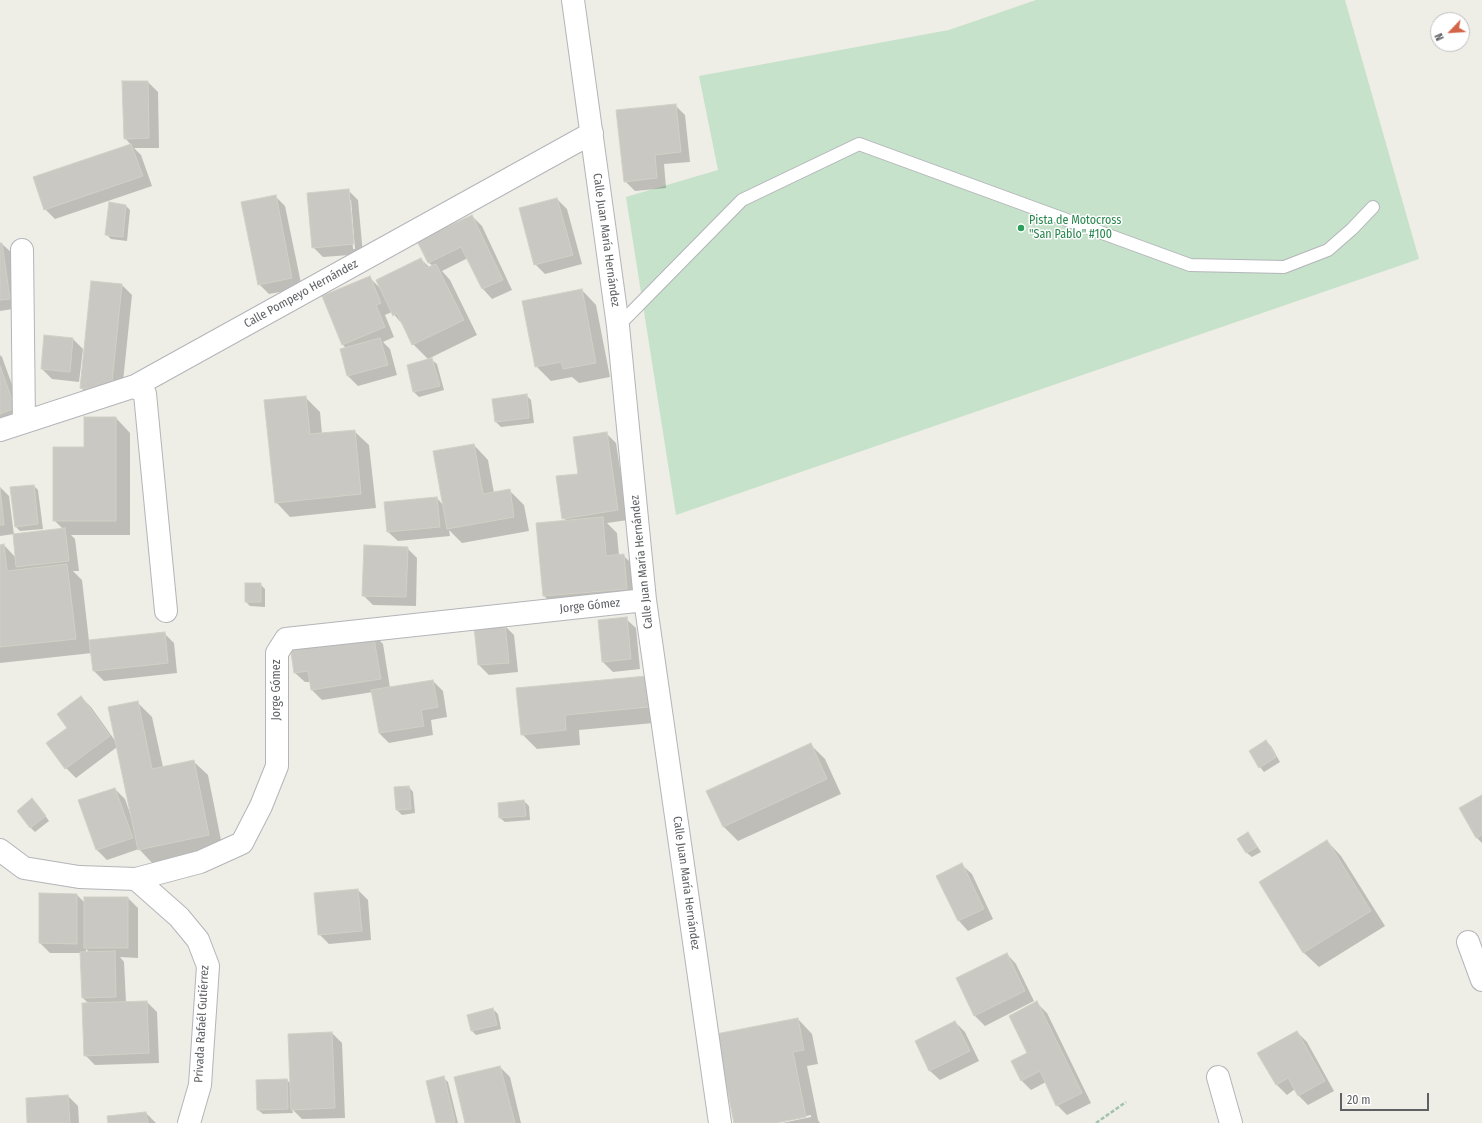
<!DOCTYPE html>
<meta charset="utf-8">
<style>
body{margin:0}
#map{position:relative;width:1482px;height:1123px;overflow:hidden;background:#eeede6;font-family:"Fira Sans Condensed",sans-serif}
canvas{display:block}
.north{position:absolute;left:1430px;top:12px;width:40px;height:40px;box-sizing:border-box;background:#fff;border:1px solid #bfbfc1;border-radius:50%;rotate:245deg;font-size:11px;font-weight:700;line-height:16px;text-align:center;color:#5e6064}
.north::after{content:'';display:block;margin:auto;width:14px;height:18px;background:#d36447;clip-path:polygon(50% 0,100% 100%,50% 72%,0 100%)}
.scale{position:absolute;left:1340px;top:1093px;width:89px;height:18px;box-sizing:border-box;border:2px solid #5e6064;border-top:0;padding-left:5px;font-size:12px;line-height:14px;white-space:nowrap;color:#5e6064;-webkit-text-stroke:3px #fff;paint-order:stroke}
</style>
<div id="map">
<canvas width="1482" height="1123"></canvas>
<div class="north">N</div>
<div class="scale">20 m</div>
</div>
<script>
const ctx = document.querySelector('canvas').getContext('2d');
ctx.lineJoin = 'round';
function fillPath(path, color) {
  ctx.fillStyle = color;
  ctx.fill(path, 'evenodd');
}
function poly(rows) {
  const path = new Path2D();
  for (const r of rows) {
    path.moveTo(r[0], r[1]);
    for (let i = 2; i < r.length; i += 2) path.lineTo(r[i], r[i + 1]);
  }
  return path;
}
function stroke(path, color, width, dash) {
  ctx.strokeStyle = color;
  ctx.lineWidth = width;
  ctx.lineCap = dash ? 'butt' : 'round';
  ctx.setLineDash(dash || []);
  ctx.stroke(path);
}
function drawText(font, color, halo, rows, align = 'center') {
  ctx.font = font + ' "Fira Sans Condensed",sans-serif';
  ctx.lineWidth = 3;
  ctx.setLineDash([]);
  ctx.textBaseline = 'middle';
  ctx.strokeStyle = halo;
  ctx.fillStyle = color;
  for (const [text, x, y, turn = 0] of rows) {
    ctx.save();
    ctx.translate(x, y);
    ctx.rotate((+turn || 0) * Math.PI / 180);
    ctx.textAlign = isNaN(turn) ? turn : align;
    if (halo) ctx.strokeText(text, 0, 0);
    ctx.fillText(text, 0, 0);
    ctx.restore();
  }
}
fillPath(poly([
 [1036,0,1345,0,1419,259,676,515,626,197,718,170,699,76,949,30]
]), '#c6e2ca');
fillPath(poly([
 [148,82,158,92,159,148,134,148,141,155,152,186,55,219,45,209,131,145,125,138],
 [675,105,685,115,690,162,664,164,666,188,635,191,625,181],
 [348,190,358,200,363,254,323,257,313,247],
 [349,200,351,200,355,249,353,249],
 [275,196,285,206,302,288,269,294,259,284],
 [557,199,567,209,582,264,545,274,535,264],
 [126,206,130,210,127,241,111,239,106,234],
 [472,216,482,226,512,290,492,299,483,289,468,258,442,271,450,280,477,335,428,359,413,344,403,325,392,312,385,315,394,337,383,342,390,349,397,375,358,386,348,376,346,348,343,345,370,278,381,289,421,259,430,268,433,266,429,263],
 [0,244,2,244,12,253,19,308,0,311],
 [122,285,132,295,121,401,91,397,81,388],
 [582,290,596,305,610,377,579,383,572,377,551,381,536,366],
 [73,339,83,349,79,382,52,379,42,369],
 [0,355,2,357,24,418,0,427],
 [432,360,437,364,444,390,419,397,414,392,408,365],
 [527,396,531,400,534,423,501,427,496,422],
 [305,397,320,412,322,434,354,431,369,445,376,508,290,517,276,502],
 [116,418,130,433,130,535,71,535,75,539,79,571,73,571,82,580,89,641,164,633,174,643,177,673,104,681,94,671,92,653,0,663,0,546,4,545,16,558,14,534,0,536,0,487,9,496,14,535,63,529,54,520,85,448],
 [606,433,616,443,628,520,607,523,617,533,619,555,623,555,638,570,641,603,559,610,544,596,567,521,563,518,580,474],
 [474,445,488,460,494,493,509,490,524,505,529,531,462,543,449,530,450,536,398,541,388,532,437,498,443,505],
 [34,486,38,490,43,529,20,531,16,527],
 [407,548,417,558,416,606,373,605,363,595],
 [260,584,265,589,265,607,250,606,246,602],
 [626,619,636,628,640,669,613,672,603,662],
 [504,625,514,635,518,672,489,675,479,665],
 [373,634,383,644,390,688,433,681,443,691,447,717,431,720,433,735,389,743,379,733,373,692,322,700,312,690,310,682,305,682,295,673],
 [646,677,664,722,579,730,580,745,537,749,522,734],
 [81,697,91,707,116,742,137,702,152,717,163,767,193,761,208,775,223,850,154,865,139,849,107,860,97,850,115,789,125,799,131,816,132,815,117,747,76,778,66,768,68,728],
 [1266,741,1271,746,1280,762,1264,772,1260,767],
 [810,744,825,759,841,794,738,841,723,826],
 [409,787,413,792,415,813,402,815,397,810],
 [1482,796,1482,843,1477,838,1460,808],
 [524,801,529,806,530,820,505,822,500,818],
 [37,804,49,821,35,832,30,827],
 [1248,833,1252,838,1261,852,1252,857,1247,853,1239,839],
 [1327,841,1341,856,1385,926,1319,967,1304,953,1261,882],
 [962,865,972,874,993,919,968,931,959,921,937,877],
 [358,890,368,900,371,940,329,944,319,934],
 [77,895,85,903,128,898,138,908,138,958,120,957,124,962,126,1002,147,1002,157,1012,159,1063,95,1065,85,1055,89,1004,83,998,81,953,50,953,40,943],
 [86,949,90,953,86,953],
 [1007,954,1016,964,1034,1001,985,1026,975,1016,957,979],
 [1037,1003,1047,1013,1091,1103,1067,1115,1057,1105,1046,1082,1031,1090,1021,1080,1029,1053],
 [493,1009,498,1014,501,1029,476,1035,472,1031],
 [798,1019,812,1034,818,1064,807,1066,818,1120,820,1123,782,1123,811,1117,811,1115,771,1123,735,1123],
 [955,1022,965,1032,979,1061,940,1080,930,1071,916,1041],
 [1297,1032,1307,1042,1334,1091,1308,1105,1299,1096,1295,1089,1287,1095,1277,1085,1259,1053],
 [332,1033,342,1043,345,1118,302,1119,292,1109,293,1113,263,1114,258,1110,287,1080,291,1084],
 [500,1067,510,1077,521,1123,466,1123],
 [443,1078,448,1082,458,1123,437,1123],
 [68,1096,78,1106,79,1123,28,1123],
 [146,1113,156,1123,109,1123]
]), '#0003');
const building = poly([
 [122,81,148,81,149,138,124,139,122,81],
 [676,104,681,152,655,155,657,178,624,182,616,110,676,104],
 [131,144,143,176,44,210,33,177,131,144],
 [349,189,354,244,312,248,307,193,349,189],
 [276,195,292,278,258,285,241,202,276,195],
 [557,198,573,255,534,265,519,208,557,198],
 [109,202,126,205,123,237,105,235,109,202],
 [472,215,503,280,482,289,461,247,428,263,417,241,472,215],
 [0,243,2,243,10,299,0,300,0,243],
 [421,258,426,268,436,264,464,320,412,345,397,313,393,316,376,280,421,258],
 [370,276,381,303,376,305,385,327,342,345,322,296,370,276],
 [91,281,122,284,111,392,80,388,91,281],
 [582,289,596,363,563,369,561,362,535,367,522,301,582,289],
 [44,335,73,338,70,372,41,369,44,335],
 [380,338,388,365,347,376,340,349,380,338],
 [432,358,440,386,413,392,407,365,432,358],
 [0,366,15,408,0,414,0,366],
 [527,394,529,418,495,422,492,399,527,394],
 [306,396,310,434,355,430,361,494,275,503,264,400,306,396],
 [84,417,116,417,116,521,53,521,53,447,84,447,84,417],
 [607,432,618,510,562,519,556,476,578,474,573,437,607,432],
 [474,444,483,494,510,489,514,517,447,529,433,451,474,444],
 [34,485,38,524,15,527,10,487,34,485],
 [0,488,4,525,0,525,0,488],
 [437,497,440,527,387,532,384,502,437,497],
 [603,517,606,556,624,554,627,589,543,596,536,523,603,517],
 [65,528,69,561,16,567,13,534,65,528],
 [4,544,7,571,67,564,76,639,0,647,0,545,4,544],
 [364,545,408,547,406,597,362,596,364,545],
 [245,583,261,583,261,602,245,602,245,583],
 [627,617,631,659,602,662,598,620,627,617],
 [505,624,509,663,478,665,474,627,505,624],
 [165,632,168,663,93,671,89,640,165,632],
 [373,633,381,679,311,690,308,671,294,673,290,646,373,633],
 [647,676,649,707,565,715,566,730,521,735,516,688,647,676],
 [433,680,438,707,421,710,424,726,379,733,371,690,433,680],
 [81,696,110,736,65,769,46,743,67,728,57,714,81,696],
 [138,701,152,769,194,760,209,835,138,850,108,707,138,701],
 [1266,740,1276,757,1259,768,1249,751,1266,740],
 [811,743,827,779,723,827,706,791,811,743],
 [409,786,411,809,396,810,394,787,409,786],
 [115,788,133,838,96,850,78,800,115,788],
 [1482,795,1482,835,1476,838,1459,808,1482,795],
 [32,798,46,816,30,828,17,811,32,798],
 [524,800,526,816,499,818,498,803,524,800],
 [1248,832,1257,847,1246,853,1237,839,1248,832],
 [1327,840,1371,911,1303,953,1259,882,1327,840],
 [962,863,984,909,958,921,936,876,962,863],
 [358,889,362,931,318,935,314,893,358,889],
 [39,893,77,894,77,944,39,943,39,893],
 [84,897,128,897,128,948,84,948,84,897],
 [115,951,116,997,82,998,80,952,115,951],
 [1007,953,1025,991,974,1016,956,978,1007,953],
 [147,1001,149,1053,84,1056,82,1003,147,1001],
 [1037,1001,1082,1093,1056,1106,1040,1071,1021,1081,1011,1061,1027,1053,1009,1016,1037,1001],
 [493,1008,497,1025,471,1031,467,1015,493,1008],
 [798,1018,804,1050,793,1052,806,1117,776,1123,734,1123,716,1034,798,1018],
 [955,1021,970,1051,929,1071,915,1041,955,1021],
 [1297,1031,1325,1081,1298,1096,1288,1078,1276,1085,1257,1053,1297,1031],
 [332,1032,335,1108,291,1110,288,1034,332,1032],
 [500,1066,515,1123,465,1123,454,1077,500,1066],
 [444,1076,455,1122,453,1123,436,1123,426,1081,444,1076],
 [287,1079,288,1109,257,1110,256,1080,287,1079],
 [68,1095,70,1123,27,1123,26,1098,68,1095],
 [146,1112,148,1123,108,1123,107,1116,146,1112]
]);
fillPath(building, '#c9c8c2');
stroke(building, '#d2d0c5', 1);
const lane = poly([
 [618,326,742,200,859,144,1190,265,1284,267,1328,250,1352,229,1373,207]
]);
const street = poly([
 [573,0,618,326,645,600,720,1123],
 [22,250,24,422],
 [135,386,145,394,166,611],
 [0,430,135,386,592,133],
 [0,850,24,868,79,877,136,879,200,862,242,843,261,806,277,766,277,653,286,639,645,600],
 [136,879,179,917,198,940,208,966,200,1085,189,1123],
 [1468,942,1482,980],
 [1218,1077,1231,1123]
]);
stroke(lane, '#b3b5b9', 14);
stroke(street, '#b3b5b9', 24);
stroke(poly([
 [1096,1123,1126,1102]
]), '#a0c2ae', 2.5, [4, 2]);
stroke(lane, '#fff', 12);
stroke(street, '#fff', 22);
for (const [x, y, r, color] of [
 [1021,228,4,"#2e9e5b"]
]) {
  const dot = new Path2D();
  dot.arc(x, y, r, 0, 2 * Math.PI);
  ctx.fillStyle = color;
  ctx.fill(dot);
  stroke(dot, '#fff', 1.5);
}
drawText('12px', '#27864d', '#fff', [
 ["Pista de Motocross",1029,221],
 ["\"San Pablo\" #100",1029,235]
], 'left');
drawText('12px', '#5e6064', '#fff', [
 ["Calle Juan María Hernández",606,240,82],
 ["Calle Pompeyo Hernández",301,294,-29],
 ["Calle Juan María Hernández",642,562,-96],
 ["Jorge Gómez",590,606,-6],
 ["Jorge Gómez",277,690,-90],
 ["Calle Juan María Hernández",686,883,82],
 ["Privada Rafaél Gutiérrez",202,1024,-87]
]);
</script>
